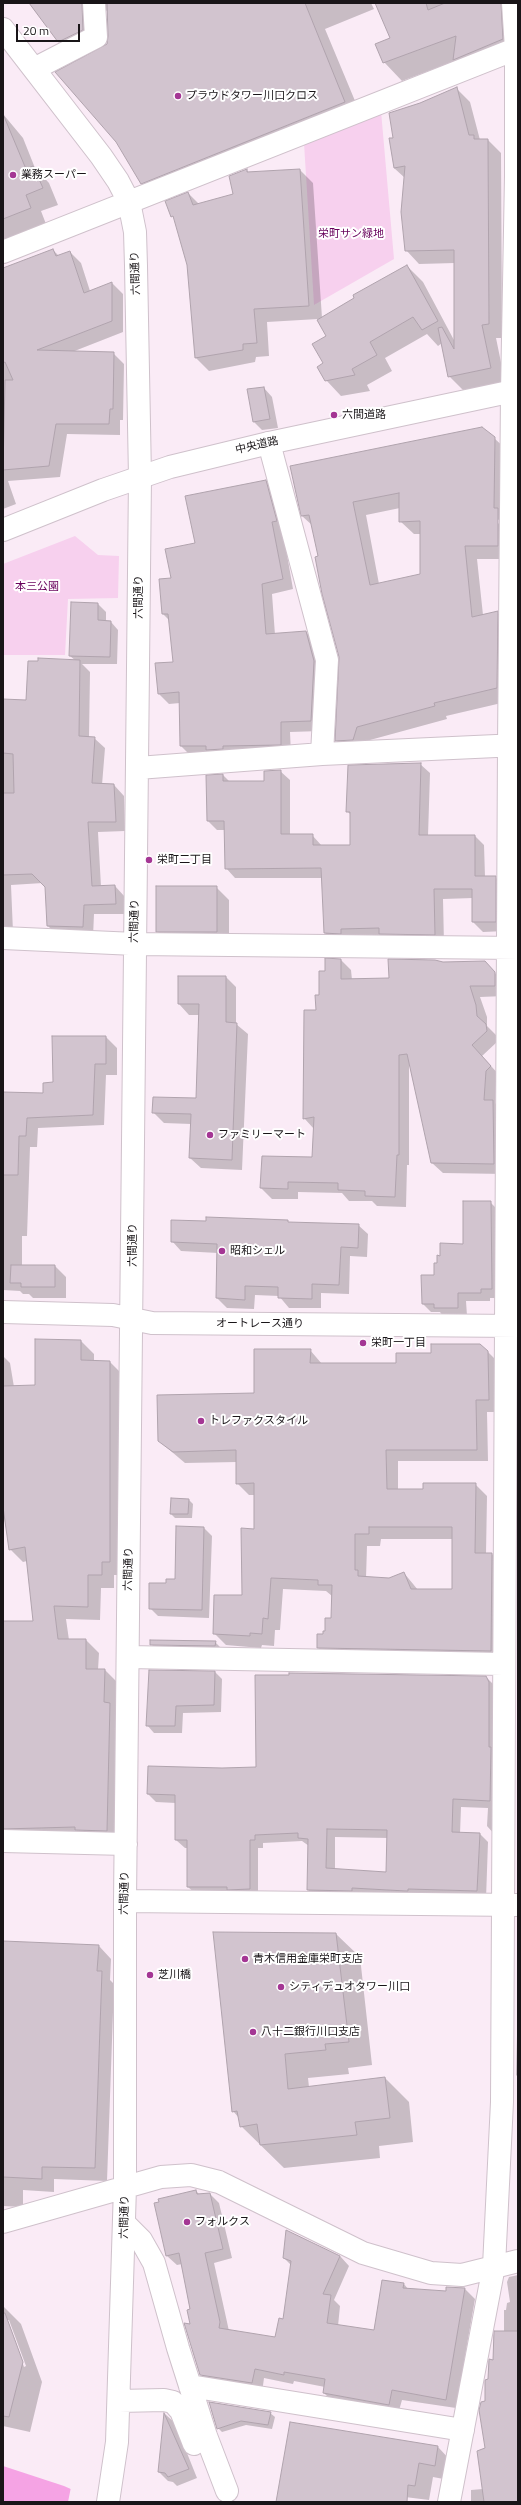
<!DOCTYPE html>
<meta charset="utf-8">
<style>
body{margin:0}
#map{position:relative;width:521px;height:2505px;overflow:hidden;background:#faebf6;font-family:"Titillium Web",sans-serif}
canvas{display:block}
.frame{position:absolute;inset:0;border:4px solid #191518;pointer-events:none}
.scale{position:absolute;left:16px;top:24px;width:64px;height:18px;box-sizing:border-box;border:2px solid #191518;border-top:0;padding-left:5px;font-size:12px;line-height:14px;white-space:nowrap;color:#191518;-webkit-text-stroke:3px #fff;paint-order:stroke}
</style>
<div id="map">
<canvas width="521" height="2505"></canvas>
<div class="frame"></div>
<div class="scale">20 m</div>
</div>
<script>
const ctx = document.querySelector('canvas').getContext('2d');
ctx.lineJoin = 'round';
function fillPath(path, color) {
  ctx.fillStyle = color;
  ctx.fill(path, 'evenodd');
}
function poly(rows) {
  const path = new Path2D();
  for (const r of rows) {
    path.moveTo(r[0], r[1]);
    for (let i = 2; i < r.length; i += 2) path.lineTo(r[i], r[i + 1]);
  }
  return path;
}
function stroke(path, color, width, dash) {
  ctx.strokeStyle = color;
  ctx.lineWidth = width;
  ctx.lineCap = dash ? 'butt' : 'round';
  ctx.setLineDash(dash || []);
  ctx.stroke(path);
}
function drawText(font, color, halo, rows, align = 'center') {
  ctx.font = font + ' "Titillium Web","Noto Sans JP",sans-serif';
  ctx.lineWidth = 4;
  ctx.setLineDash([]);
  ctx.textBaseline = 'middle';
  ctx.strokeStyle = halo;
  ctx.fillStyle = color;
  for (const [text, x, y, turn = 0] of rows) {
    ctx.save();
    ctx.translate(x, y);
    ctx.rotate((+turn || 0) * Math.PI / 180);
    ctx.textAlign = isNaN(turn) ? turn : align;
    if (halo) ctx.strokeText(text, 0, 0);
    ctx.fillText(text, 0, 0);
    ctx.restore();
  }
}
fillPath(poly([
 [381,111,394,259,314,305,304,143],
 [75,536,98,555,119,556,118,598,68,599,65,655,3,655,3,564]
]), '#f7d0ee');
fillPath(poly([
 [3,2466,64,2486,100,2502,3,2502]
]), '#f5a3e4');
fillPath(poly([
 [71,2487,101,2500,102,2502,68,2502]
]), '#faebf6');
fillPath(poly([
 [29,3,371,3,374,9,325,29,363,120,160,202,141,183,78,61,59,42],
 [107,10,109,36,107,44,101,48,99,22],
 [376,3,518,3,518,58,455,61,402,81,384,62,391,39],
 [456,88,470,102,480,140,488,140,501,153,502,338,496,338,505,382,463,390,449,376,442,343,438,346,427,334,385,358,392,371,367,385,370,391,341,396,326,380,327,336,318,319,267,322,269,356,256,357,255,362,209,371,196,358,188,265,175,220,166,202,188,193,199,204,234,195,247,170,249,173,300,170,313,183,322,318,407,266,423,282,455,342,455,263,419,264,406,250,405,178,394,168,394,139,421,104],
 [3,114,23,138,35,168,49,183,58,205,41,211,46,224,3,241],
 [53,250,59,256,70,252,81,263,90,291,112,283,123,294,123,332,72,352,113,353,124,364,123,420,120,420,120,435,67,434,60,477,8,481,16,504,3,509,3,270],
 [264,388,272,397,278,428,262,430,254,422],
 [494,438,508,451,507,518,487,522,498,523,511,536,511,559,477,559,483,615,497,612,510,625,510,701,446,716,447,719,370,740,366,753,349,754,336,740,340,657,313,526,302,516],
 [400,508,400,521,414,534,421,534,421,575,379,584,366,515],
 [266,481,276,492,293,589,272,594,275,635,306,632,317,643,321,731,290,732,291,755,191,756,181,746,180,703,169,704,159,694,174,662,170,621,163,614,172,579,196,544],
 [98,604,106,612,106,622,111,622,118,630,117,664,82,664,90,672,89,737,94,738,105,748,102,785,114,785,124,796,125,831,98,832,101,887,115,886,125,897,125,914,94,914,93,937,58,936,48,926,46,887,43,883,11,885,13,932,3,932,3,700,27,702,76,661,70,656],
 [3,615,4,617,3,656],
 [420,764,430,773,428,836,475,836,484,845,485,877,495,877,505,886,505,931,483,932,473,922,473,898,443,899,444,944,335,943,325,933,323,878,235,878,226,868,225,830,217,830,208,821,223,775,230,782,265,782,280,771,290,780,290,835,312,835,322,846,351,846,351,815,347,811],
 [216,887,229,900,229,944,169,944,157,931],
 [341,960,351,970,352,980,390,979,443,963,484,962,506,984,505,996,480,997,487,1017,487,1026,496,1035,497,1042,482,1056,501,1077,496,1082,495,1103,504,1112,505,1174,443,1173,432,1163,409,1062,409,1165,407,1165,406,1207,377,1206,372,1201,349,1201,342,1193,298,1192,298,1199,272,1199,261,1188,313,1159,314,1129,304,1118,317,1011,326,972],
 [179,977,226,977,236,987,236,1024,248,1034,242,1170,201,1168,190,1158,191,1124,164,1123,153,1112,197,1100,200,1015,189,1015,179,1004],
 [106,1037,117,1048,117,1075,106,1075,104,1125,38,1128,37,1147,30,1147,27,1236,22,1236,22,1266,55,1266,66,1277,66,1298,33,1298,29,1294,23,1294,20,1291,3,1290,3,1093,44,1094],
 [490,1202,499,1211,500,1298,490,1298,490,1301,466,1301,467,1316,443,1316,440,1312,431,1312,423,1304,441,1257,464,1245],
 [289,1223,358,1225,368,1234,367,1257,350,1256,349,1294,321,1293,321,1308,289,1308,279,1296,255,1295,254,1309,227,1308,217,1298,218,1253,181,1251,172,1241],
 [81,1341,94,1354,94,1361,110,1362,123,1375,123,1575,114,1575,114,1588,101,1588,100,1620,66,1619,69,1640,86,1640,99,1653,98,1670,105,1670,118,1683,120,1844,3,1841,3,1621,34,1622,27,1561,23,1562,10,1549,3,1512,3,1356,10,1363,14,1387,36,1386],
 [310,1350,322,1364,397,1364,488,1352,500,1364,500,1412,487,1412,488,1461,398,1461,398,1490,424,1490,475,1484,487,1496,486,1554,492,1554,504,1566,503,1662,330,1660,318,1648,332,1619,332,1596,326,1591,283,1589,280,1630,275,1630,274,1646,262,1645,261,1648,226,1645,214,1633,243,1596,255,1530,255,1495,249,1495,237,1483,237,1462,185,1463,159,1441,255,1394],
 [381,1539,453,1539,453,1590,418,1590,404,1573,389,1579,366,1578,367,1546,380,1546],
 [172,1499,189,1500,193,1504,192,1518,175,1518,171,1514],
 [204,1528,212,1536,209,1618,158,1616,150,1608,167,1584,176,1580],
 [215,1642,223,1650,159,1652,151,1644],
 [215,1672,222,1679,221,1712,183,1713,182,1733,154,1733,147,1725],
 [486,1677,495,1686,495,1835,487,1826,488,1808,461,1807,460,1834,480,1834,488,1842,486,1899,316,1898,308,1890,309,1846,302,1841,263,1843,263,1848,258,1848,258,1897,197,1895,188,1887,188,1848,185,1848,176,1840,176,1803,156,1802,148,1794,222,1769,257,1768],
 [335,1837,388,1838,387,1873,335,1870],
 [517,1791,518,1791,518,1829,517,1828],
 [518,1928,518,1997,517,1996],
 [336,1934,360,1957,372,2065,348,2068,349,2074,308,2078,309,2087,385,2078,409,2102,413,2142,379,2146,380,2158,284,2168,241,2126,239,2118,233,2111],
 [3,1942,99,1946,111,1959,110,1980,114,1984,107,2181,54,2179,54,2192,23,2190,23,2207,3,2206],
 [517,2035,518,2035,518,2077,516,2075],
 [196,2191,200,2195,210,2194,219,2203,232,2258,214,2263,229,2331,276,2338,284,2320,291,2265,284,2258,340,2256,349,2266,334,2300,340,2306,338,2326,375,2331,404,2284,408,2289,446,2292,447,2288,465,2289,475,2299,456,2408,402,2400,398,2414,333,2402,324,2393,325,2387,294,2381,293,2384,264,2378,262,2393,211,2384,201,2374,182,2264,177,2265,167,2256],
 [518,2275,518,2502,471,2502,471,2490,483,2489,489,2380,504,2332,504,2310,506,2310,507,2303,510,2302,507,2282,509,2277],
 [3,2306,21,2324,42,2382,30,2432,3,2426],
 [7,2320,9,2320,26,2366,24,2367],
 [210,2404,270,2413,275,2417,272,2429,246,2425,222,2432,218,2428],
 [165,2414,175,2423,197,2478,177,2486,173,2482,168,2481,159,2472],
 [438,2447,452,2462,449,2480,433,2477,429,2500,405,2497,404,2502,277,2502]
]), '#0003');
const building = poly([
 [29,3,82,3,83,30,58,42,29,3],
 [107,3,305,3,345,102,141,184,116,142,55,72,107,44,108,36,107,3],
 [375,3,426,3,428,10,445,3,501,3,503,39,453,60,456,36,383,63,375,44,390,38,375,3],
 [457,87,469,135,474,135,474,139,488,139,489,324,482,325,491,368,448,377,438,328,442,327,454,349,454,250,405,251,401,212,405,166,394,168,389,138,393,138,389,113,420,103,457,87],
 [3,114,26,169,33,166,43,188,26,195,31,208,3,219,3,114],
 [247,169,247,172,300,169,309,306,254,309,257,343,243,344,243,350,195,358,187,265,173,216,171,217,165,201,188,192,193,205,233,194,229,176,247,169],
 [53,249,56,256,70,251,84,293,112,282,112,321,37,350,114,352,113,409,110,409,109,424,56,424,49,466,3,470,5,380,13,380,5,362,3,363,3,268,53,249],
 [407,265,438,321,422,330,413,317,370,342,377,355,352,369,355,375,325,381,317,367,323,363,312,344,326,336,317,320,354,298,353,295,407,265],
 [264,387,270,419,253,422,247,389,264,387],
 [482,427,495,437,494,508,498,508,498,546,465,546,472,617,498,611,497,688,434,703,435,706,357,727,353,740,335,741,339,657,322,594,315,557,318,556,309,515,301,516,290,466,482,427],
 [399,493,399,522,420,521,420,574,370,585,353,502,399,493],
 [266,480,277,521,272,522,283,579,262,584,266,634,306,631,314,661,311,721,281,722,281,745,223,746,223,749,206,750,206,746,180,746,179,692,158,694,155,663,173,662,168,614,162,614,159,579,171,578,165,549,195,543,185,496,266,480],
 [71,602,98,603,98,620,111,621,110,657,69,656,71,602],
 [38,658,80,660,79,736,95,737,92,783,114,784,116,822,88,822,92,886,115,885,116,904,84,905,83,927,47,926,45,887,32,874,3,875,3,793,14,793,13,754,3,753,3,699,26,700,28,661,38,661,38,658],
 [421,763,419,835,475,835,475,876,496,876,496,922,472,922,472,889,434,889,435,935,379,934,379,928,341,929,341,934,324,933,321,868,225,869,224,821,207,821,206,775,223,774,223,781,264,781,264,771,281,770,281,834,313,834,313,845,350,845,350,812,346,812,348,765,421,763],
 [156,886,217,886,217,932,156,932,156,886],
 [325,958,341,959,341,979,389,978,388,959,435,960,443,962,485,961,495,972,495,986,470,986,476,1005,477,1016,486,1024,487,1031,472,1045,491,1066,486,1071,484,1100,493,1100,494,1164,431,1163,407,1054,399,1055,399,1155,397,1155,395,1197,365,1196,365,1191,338,1190,338,1183,288,1182,288,1189,260,1188,262,1156,312,1157,314,1117,303,1119,304,1010,316,1010,315,995,319,995,319,971,325,971,325,958],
 [178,976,226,976,226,1022,237,1023,232,1160,189,1158,191,1114,152,1113,153,1097,196,1098,199,1004,178,1004,178,976],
 [52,1036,106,1036,106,1064,95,1064,93,1115,27,1118,26,1136,19,1136,18,1175,3,1175,3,1092,43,1093,43,1083,53,1082,52,1036],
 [463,1201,491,1201,492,1289,481,1289,481,1293,458,1293,458,1308,434,1308,434,1304,422,1304,421,1275,434,1275,434,1263,437,1263,437,1255,440,1256,440,1243,463,1244,463,1201],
 [206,1217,288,1220,288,1222,359,1224,358,1248,341,1247,339,1285,312,1284,312,1299,278,1298,278,1287,245,1286,245,1300,216,1298,217,1244,171,1242,171,1220,206,1221,206,1217],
 [11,1265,55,1265,55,1287,21,1287,21,1283,10,1283,11,1265],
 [35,1339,81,1340,81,1360,110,1361,110,1562,102,1562,102,1575,88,1575,88,1607,54,1606,58,1639,86,1639,86,1669,105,1669,104,1702,110,1703,107,1831,75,1830,75,1827,3,1829,3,1621,33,1621,25,1547,9,1550,3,1507,3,1386,35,1385,35,1339],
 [431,1344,480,1344,488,1351,489,1400,476,1400,477,1450,386,1450,387,1489,423,1489,423,1483,476,1483,475,1553,492,1553,491,1651,317,1648,317,1634,323,1634,323,1631,325,1631,325,1618,331,1618,332,1585,318,1585,318,1580,271,1578,268,1619,263,1618,262,1634,250,1633,250,1636,213,1634,214,1595,242,1595,241,1528,254,1529,254,1483,236,1484,236,1450,173,1452,158,1441,157,1395,254,1393,254,1349,311,1349,310,1363,396,1363,396,1353,431,1353,431,1344],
 [369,1527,452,1527,452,1589,411,1589,404,1572,389,1578,358,1576,358,1570,355,1570,355,1534,369,1534,369,1527],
 [171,1498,189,1499,188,1514,170,1514,171,1498],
 [176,1526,204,1527,202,1610,149,1609,149,1583,166,1583,166,1579,175,1579,176,1526],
 [150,1640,216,1641,215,1646,150,1645,150,1640],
 [149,1670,215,1671,214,1705,176,1706,175,1726,146,1726,149,1670],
 [289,1673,486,1676,489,1682,489,1747,491,1747,490,1801,453,1799,452,1832,480,1833,477,1891,408,1889,408,1891,406,1891,352,1888,352,1891,307,1890,308,1839,298,1838,298,1833,255,1835,255,1840,250,1840,250,1889,227,1890,227,1887,187,1887,187,1840,175,1840,175,1795,147,1794,148,1766,222,1768,256,1767,255,1675,289,1675,289,1673],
 [327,1829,387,1830,386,1872,326,1868,327,1829],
 [213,1932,336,1933,349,2042,325,2044,326,2050,285,2054,288,2089,385,2077,390,2118,355,2122,357,2135,260,2145,257,2124,240,2127,237,2111,232,2112,213,1932],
 [3,1941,99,1945,97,1971,102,1971,95,2168,42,2167,42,2179,3,2177,3,1941],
 [196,2190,197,2194,210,2193,223,2249,205,2253,220,2322,219,2328,275,2337,279,2318,283,2319,291,2261,283,2258,286,2230,340,2256,323,2294,331,2295,327,2323,374,2330,382,2280,404,2283,403,2288,446,2291,446,2287,465,2288,446,2400,392,2390,389,2405,323,2393,325,2379,284,2372,284,2375,255,2369,252,2383,200,2375,184,2323,190,2324,187,2310,190,2309,179,2253,166,2256,154,2203,159,2202,158,2199,196,2190],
 [3,2313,5,2313,23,2362,9,2417,3,2416,3,2313],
 [494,2331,518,2331,518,2502,484,2502,477,2451,485,2448,479,2410,481,2402,485,2401,485,2380,488,2379,489,2359,493,2360,494,2331],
 [209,2402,271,2412,268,2425,241,2421,217,2429,209,2402],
 [164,2413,189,2469,168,2477,165,2473,158,2472,164,2413],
 [290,2422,438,2446,435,2466,419,2463,415,2486,408,2485,407,2502,276,2502,290,2422]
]);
fillPath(building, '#d2c4cf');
stroke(building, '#b0a3ad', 1);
const minor = poly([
 [3,29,101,156,118,181,129,202,135,232,136,266,140,477,125,1901,125,2187,117,2442,108,2502],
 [34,69,96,37,94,3],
 [3,252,518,48],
 [269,443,327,660,322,754],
 [138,768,322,754,518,745],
 [3,938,135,944,518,948],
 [3,1312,113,1315,152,1323,518,1326],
 [128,1657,503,1664],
 [3,1841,126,1844],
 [125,1901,518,1905],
 [3,2222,161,2177,191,2175,219,2182,363,2253,431,2273,462,2275,518,2261],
 [125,2224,141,2240,154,2263,178,2348,206,2436,227,2491],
 [190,2386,463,2430],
 [119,2401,164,2400,173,2402,181,2411,194,2444],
 [449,2502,494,2266,502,2102,509,745,512,392,516,176,516,49,513,3]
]);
const major = poly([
 [3,530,103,490,170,467,269,443,518,390]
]);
stroke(minor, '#cfc1cb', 24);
stroke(major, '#cfc1cb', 24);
stroke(minor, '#fff', 22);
stroke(major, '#fff', 22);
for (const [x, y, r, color] of [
 [178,96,4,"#a43694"],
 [13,175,4,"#a43694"],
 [334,415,4,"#a43694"],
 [149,860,4,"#a43694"],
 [210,1135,4,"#a43694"],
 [222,1251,4,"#a43694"],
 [363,1343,4,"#a43694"],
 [201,1421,4,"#a43694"],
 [245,1959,4,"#a43694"],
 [150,1975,4,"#a43694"],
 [281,1987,4,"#a43694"],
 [253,2032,4,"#a43694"],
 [187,2222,4,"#a43694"]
]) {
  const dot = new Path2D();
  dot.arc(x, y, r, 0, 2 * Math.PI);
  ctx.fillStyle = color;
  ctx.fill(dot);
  stroke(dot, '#fff', 1.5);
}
drawText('11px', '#191518', '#fff', [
 ["プラウドタワー川口クロス",186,96],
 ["業務スーパー",21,175],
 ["六間道路",342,415],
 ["栄町二丁目",157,860],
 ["ファミリーマート",218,1135],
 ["昭和シェル",230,1251],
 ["栄町一丁目",371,1343],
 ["トレファクスタイル",209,1421],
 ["青木信用金庫栄町支店",253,1959],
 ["芝川橋",158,1975],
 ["シティデュオタワー川口",289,1987],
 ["八十二銀行川口支店",261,2032],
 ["フォルクス",195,2222]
], 'left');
drawText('11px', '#68025c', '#fff', [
 ["栄町サン緑地",351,234],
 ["本三公園",37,587]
]);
drawText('11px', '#191518', '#fff', [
 ["六間通り",136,273,-92],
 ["中央道路",257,446,-13],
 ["六間通り",139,597,-90],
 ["六間通り",135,921,-89],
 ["六間通り",133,1245,-90],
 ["オートレース通り",260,1324],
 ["六間通り",129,1569,-89],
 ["六間通り",125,1893,-89],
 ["六間通り",125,2217,-89]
]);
</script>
